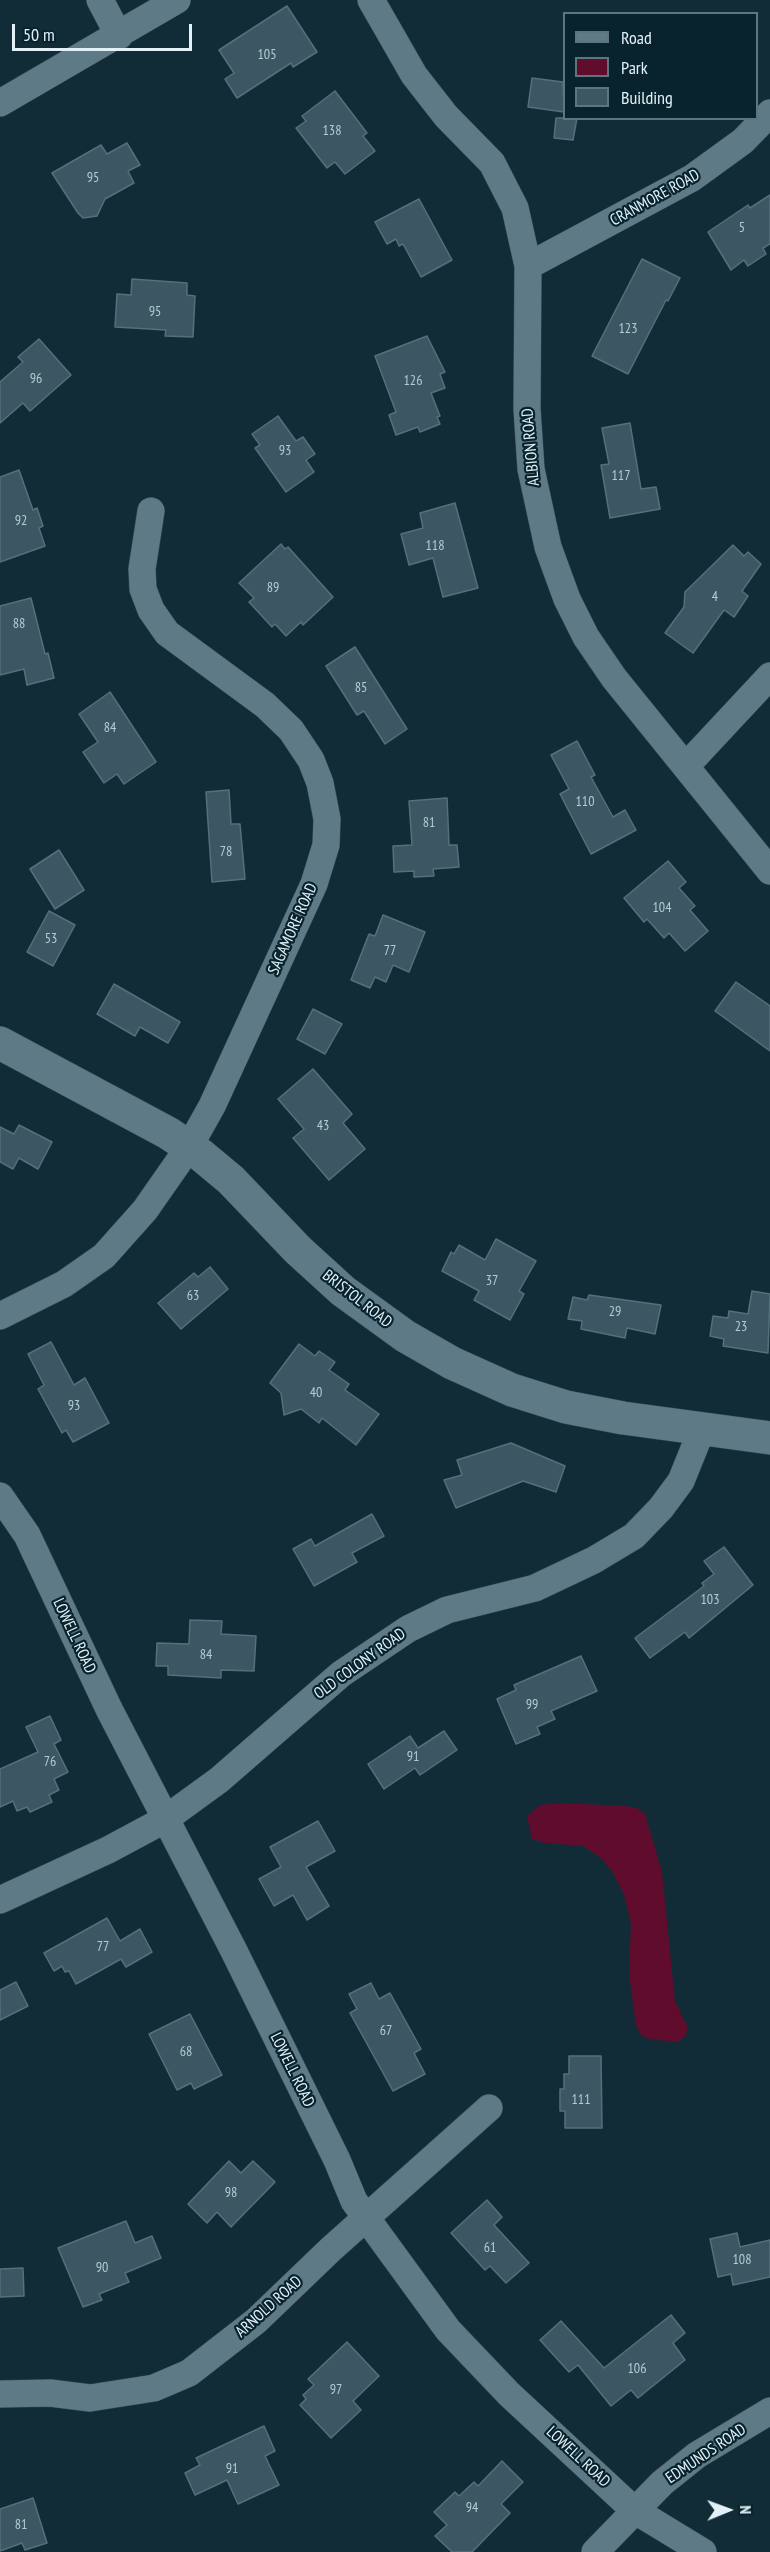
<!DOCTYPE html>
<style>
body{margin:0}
#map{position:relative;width:770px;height:2552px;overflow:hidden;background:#122c37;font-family:"PT Sans Narrow",sans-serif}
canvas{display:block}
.legend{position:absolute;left:563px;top:12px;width:195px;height:108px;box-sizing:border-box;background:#08232d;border:2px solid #5f757e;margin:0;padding:8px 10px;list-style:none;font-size:18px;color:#e2f1f8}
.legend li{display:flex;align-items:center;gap:12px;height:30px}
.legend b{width:30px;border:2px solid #5f757e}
.north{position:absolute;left:698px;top:2480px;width:60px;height:60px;-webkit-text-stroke:4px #08232d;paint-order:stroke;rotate:89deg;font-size:16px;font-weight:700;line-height:24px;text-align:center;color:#e2f1f8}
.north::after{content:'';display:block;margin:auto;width:21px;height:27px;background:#e2f1f8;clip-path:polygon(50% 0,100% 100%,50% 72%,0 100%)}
.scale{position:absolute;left:12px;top:24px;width:180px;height:27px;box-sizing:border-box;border:3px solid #e2f1f8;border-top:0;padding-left:8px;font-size:18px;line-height:21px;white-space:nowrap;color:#e2f1f8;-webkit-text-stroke:4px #08232d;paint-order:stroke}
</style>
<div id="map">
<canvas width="770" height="2552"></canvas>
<ul class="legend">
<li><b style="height:8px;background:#5e7a86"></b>Road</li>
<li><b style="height:16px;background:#5f0c2d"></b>Park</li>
<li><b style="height:16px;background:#3c5763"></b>Building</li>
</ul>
<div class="north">N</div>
<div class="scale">50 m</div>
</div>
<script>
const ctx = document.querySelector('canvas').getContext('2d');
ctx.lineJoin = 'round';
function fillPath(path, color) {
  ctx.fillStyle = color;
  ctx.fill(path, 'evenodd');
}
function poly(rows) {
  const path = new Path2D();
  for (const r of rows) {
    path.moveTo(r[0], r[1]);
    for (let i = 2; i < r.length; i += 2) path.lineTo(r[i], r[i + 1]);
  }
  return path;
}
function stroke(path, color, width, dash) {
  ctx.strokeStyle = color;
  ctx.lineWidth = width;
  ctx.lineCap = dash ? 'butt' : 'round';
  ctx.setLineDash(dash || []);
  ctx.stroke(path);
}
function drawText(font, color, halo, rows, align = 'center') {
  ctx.font = font + ' "PT Sans Narrow",sans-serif';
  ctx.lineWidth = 4.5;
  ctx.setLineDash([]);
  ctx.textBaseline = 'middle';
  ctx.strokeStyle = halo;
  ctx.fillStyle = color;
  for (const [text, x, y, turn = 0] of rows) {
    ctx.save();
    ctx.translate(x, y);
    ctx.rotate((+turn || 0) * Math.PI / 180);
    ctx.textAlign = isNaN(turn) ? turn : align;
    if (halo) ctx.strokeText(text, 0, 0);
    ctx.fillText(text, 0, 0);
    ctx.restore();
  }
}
fillPath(poly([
 [562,1803,625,1806,637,1808,645,1814,662,1872,675,2001,688,2028,685,2036,678,2042,649,2039,641,2035,636,2026,629,1973,631,1924,624,1894,613,1873,601,1858,583,1846,545,1843,532,1839,527,1816,540,1805]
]), '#5f0c2d');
const building = poly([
 [287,6,317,52,293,67,291,63,237,98,225,79,234,73,219,50,287,6],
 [532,78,563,82,564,112,528,107,532,78],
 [335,91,367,133,363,136,375,151,345,174,335,162,327,168,296,128,306,121,302,116,335,91],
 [556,118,577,118,573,140,554,138,556,118],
 [127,143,140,165,128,171,134,183,105,199,97,216,83,218,78,213,52,173,101,145,107,154,127,143],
 [770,195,770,244,763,248,766,254,748,266,744,260,731,270,708,232,748,205,750,208,770,195],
 [419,199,452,260,421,277,403,244,399,246,396,239,387,244,375,222,419,199],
 [642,259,680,278,668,301,666,300,628,374,592,356,642,259],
 [132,279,187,283,187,295,195,296,193,337,165,336,166,330,115,327,117,294,131,295,132,279],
 [427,336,445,372,440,374,445,388,431,393,440,416,437,417,440,424,420,432,418,427,396,435,389,415,396,412,375,356,427,336],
 [39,339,71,375,30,411,23,403,0,423,0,382,23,362,18,357,39,339],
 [278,416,296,441,303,437,315,454,306,460,314,472,286,492,255,448,260,445,252,434,278,416],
 [630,423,641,489,656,487,660,509,610,518,601,465,609,464,602,428,630,423],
 [19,470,33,510,37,508,43,526,39,528,45,546,0,562,0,477,19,470],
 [455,503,478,588,443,597,433,558,409,565,401,534,423,528,420,513,455,503],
 [281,544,285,549,288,547,333,597,303,625,301,622,286,636,275,624,272,627,249,602,254,598,239,583,281,544],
 [733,545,744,556,748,552,761,564,742,591,748,596,734,617,724,610,693,653,665,633,684,607,685,592,733,545],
 [31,598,45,654,48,653,54,678,27,685,24,669,0,675,0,606,31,598],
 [355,647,407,729,385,744,364,711,357,715,326,666,355,647],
 [110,692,156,762,124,784,117,774,104,783,83,752,98,742,79,714,110,692],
 [577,741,595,775,591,777,613,817,625,810,636,830,591,854,560,794,569,789,551,755,577,741],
 [229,790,231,824,240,824,245,879,212,882,206,792,229,790],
 [447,798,449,845,457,845,459,867,433,869,434,876,414,877,414,871,394,872,393,846,412,845,409,801,447,798],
 [59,850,84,890,55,909,30,869,59,850],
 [668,861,686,882,679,888,695,906,690,910,708,931,685,951,669,933,664,938,647,919,644,922,624,898,668,861],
 [49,911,75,925,53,966,27,952,49,911],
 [383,915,425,932,409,972,393,965,386,982,375,977,370,988,351,980,369,934,375,936,383,915],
 [736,982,770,1006,770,1051,715,1011,736,982],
 [114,984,180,1022,168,1043,140,1027,135,1036,97,1014,114,984],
 [313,1009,342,1024,325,1054,297,1039,313,1009],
 [313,1069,352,1114,343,1123,365,1149,329,1180,293,1138,304,1129,278,1099,313,1069],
 [19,1125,52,1142,38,1169,19,1158,13,1169,0,1162,0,1127,14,1134,19,1125],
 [496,1239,536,1261,519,1291,524,1294,510,1320,474,1300,479,1291,442,1271,451,1252,454,1254,459,1245,485,1260,496,1239],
 [210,1267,228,1289,181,1329,158,1303,194,1273,198,1277,210,1267],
 [752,1291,770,1294,768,1353,723,1346,724,1339,710,1336,713,1316,728,1318,729,1311,748,1314,752,1291],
 [589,1295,661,1305,655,1334,627,1328,625,1338,581,1329,582,1321,568,1319,573,1297,587,1300,589,1295],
 [51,1342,74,1385,85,1378,109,1423,73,1442,66,1430,62,1433,38,1389,44,1385,28,1354,51,1342],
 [299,1344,315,1356,319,1351,335,1362,329,1370,349,1384,345,1390,379,1414,356,1445,322,1418,319,1423,301,1409,284,1415,281,1393,270,1383,299,1344],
 [511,1443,565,1466,556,1492,523,1481,456,1508,444,1480,462,1475,457,1460,511,1443],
 [372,1514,384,1536,352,1553,357,1562,314,1586,293,1549,311,1539,315,1546,372,1514],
 [724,1547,753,1585,689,1638,685,1632,650,1658,635,1638,704,1586,702,1583,714,1574,704,1561,724,1547],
 [190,1620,222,1621,221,1634,256,1636,254,1671,221,1670,221,1678,168,1675,168,1666,156,1666,157,1643,189,1644,190,1620],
 [581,1656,597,1691,551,1711,555,1719,537,1727,540,1734,516,1744,497,1699,516,1690,514,1685,581,1656],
 [50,1716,61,1740,54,1744,68,1772,54,1779,59,1790,49,1795,52,1802,30,1812,27,1807,17,1811,13,1801,0,1807,0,1769,38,1752,26,1727,50,1716],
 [444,1731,457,1750,420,1775,415,1768,384,1789,368,1764,410,1736,418,1748,444,1731],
 [318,1821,335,1851,306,1867,329,1906,307,1920,293,1895,274,1906,259,1879,281,1867,270,1847,318,1821],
 [107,1918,120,1941,140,1929,152,1952,126,1967,121,1959,76,1984,69,1971,65,1972,62,1966,54,1971,44,1953,107,1918],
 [16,1982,28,2006,0,2020,0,1990,16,1982],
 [371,1983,379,1999,390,1993,421,2049,414,2053,425,2074,393,2091,350,2013,357,2009,349,1994,371,1983],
 [190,2014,222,2075,194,2089,191,2083,177,2090,149,2034,190,2014],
 [569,2056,601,2056,602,2128,565,2128,565,2111,560,2111,560,2089,564,2089,564,2074,569,2074,569,2056],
 [229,2161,241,2173,253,2161,275,2182,231,2227,217,2212,207,2223,188,2204,229,2161],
 [487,2200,502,2217,494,2225,529,2263,506,2283,490,2266,485,2270,451,2233,487,2200],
 [126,2221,135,2243,152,2236,161,2258,125,2273,129,2282,99,2294,102,2300,83,2307,58,2248,126,2221],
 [737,2233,740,2247,770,2240,770,2277,733,2285,731,2274,718,2277,710,2239,737,2233],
 [23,2268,24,2296,0,2297,0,2269,23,2268],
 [671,2315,685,2333,673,2343,685,2360,638,2398,631,2390,611,2406,578,2365,569,2372,540,2340,561,2321,604,2368,671,2315],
 [347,2342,379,2376,353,2401,361,2410,331,2438,300,2405,306,2399,303,2395,314,2385,308,2379,347,2342],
 [264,2426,275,2451,265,2456,279,2485,238,2504,227,2480,195,2495,185,2473,200,2465,196,2458,264,2426],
 [502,2461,523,2482,501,2504,510,2513,472,2552,452,2552,435,2536,447,2525,434,2512,455,2492,459,2496,474,2482,478,2486,502,2461],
 [33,2498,47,2543,25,2550,22,2543,0,2551,0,2509,33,2498]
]);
fillPath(building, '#3c5763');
stroke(building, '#54707c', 1.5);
const minor = poly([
 [100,0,119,36],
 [371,0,414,75,446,116,492,163,515,208,528,266,527,409,531,469,548,547,567,599,586,637,614,678,770,871],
 [0,103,177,0],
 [528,266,692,178,743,141,770,113],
 [686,766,770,676],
 [0,1316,64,1284,104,1256,145,1210,189,1147,212,1106,314,884,326,845,327,819,320,783,311,760,291,730,265,705,167,633,151,610,143,589,142,569,151,511],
 [0,1496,27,1535,109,1709,234,1951,337,2160,354,2201,448,2330,509,2394,634,2510,703,2552],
 [0,1900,108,1850,164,1820,219,1780,341,1674,408,1629,447,1610,535,1588,594,1560,634,1536,661,1508,681,1481,702,1429],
 [0,2394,50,2393,90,2398,154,2388,189,2373,256,2321,331,2249,489,2108],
 [595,2552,662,2483,697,2455,770,2411]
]);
const tertiary = poly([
 [0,1043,168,1133,201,1155,231,1180,298,1250,343,1291,405,1336,452,1363,512,1390,566,1407,623,1418,770,1438]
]);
stroke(minor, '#364952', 28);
stroke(tertiary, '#364952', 34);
stroke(minor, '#5e7a86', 27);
stroke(tertiary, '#5e7a86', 33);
drawText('14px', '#b8cad3', null, [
 ["105",267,55],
 ["138",332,131],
 ["95",93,178],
 ["5",742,228],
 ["95",155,312],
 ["123",628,329],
 ["96",36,379],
 ["126",413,381],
 ["93",285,451],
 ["117",621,476],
 ["92",21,521],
 ["118",435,546],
 ["89",273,588],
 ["4",715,597],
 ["88",19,624],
 ["85",361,688],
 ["84",110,728],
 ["110",585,802],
 ["81",429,823],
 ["78",226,852],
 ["104",662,908],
 ["53",51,939],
 ["77",390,951],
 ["43",323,1126],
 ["37",492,1281],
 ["63",193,1296],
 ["29",615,1312],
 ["23",741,1327],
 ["40",316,1393],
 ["93",74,1406],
 ["103",710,1600],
 ["84",206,1655],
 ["99",532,1705],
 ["91",413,1757],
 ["76",50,1762],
 ["77",103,1947],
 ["67",386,2031],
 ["68",186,2052],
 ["111",581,2100],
 ["98",231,2193],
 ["61",490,2248],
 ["108",742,2260],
 ["90",102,2268],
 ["106",637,2369],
 ["97",336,2390],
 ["91",232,2469],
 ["94",472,2508],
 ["81",21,2525]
]);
drawText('16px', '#e2f1f8', '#08232d', [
 ["CRANMORE ROAD",655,198,-29],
 ["ALBION ROAD",531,447,-95],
 ["SAGAMORE ROAD",293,929,-66],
 ["BRISTOL ROAD",357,1299,38],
 ["LOWELL ROAD",74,1636,65],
 ["OLD COLONY ROAD",360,1664,-36],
 ["LOWELL ROAD",292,2070,64],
 ["ARNOLD ROAD",269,2307,-42],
 ["EDMUNDS ROAD",706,2454,-34],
 ["LOWELL ROAD",578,2457,43]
]);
</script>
